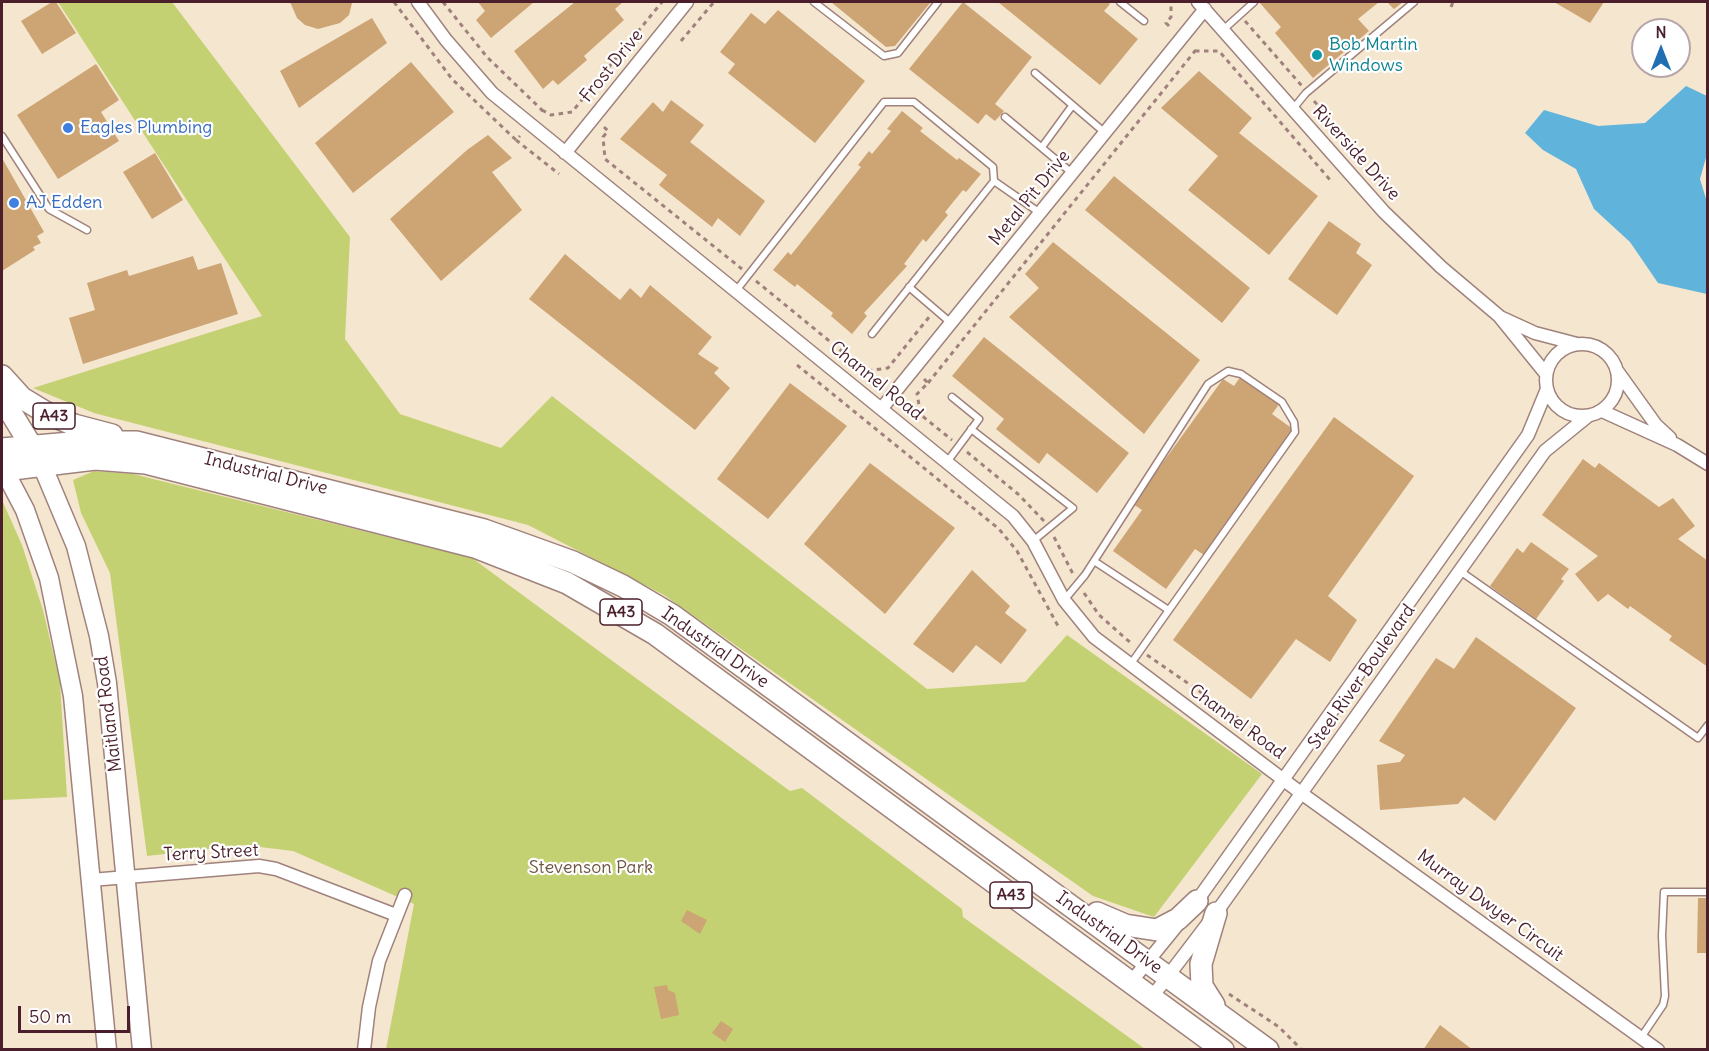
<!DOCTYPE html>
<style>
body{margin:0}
#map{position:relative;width:1709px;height:1051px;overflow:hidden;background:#f5e6cf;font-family:Delius,sans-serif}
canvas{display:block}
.frame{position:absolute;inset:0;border:3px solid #4a1f2b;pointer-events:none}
.north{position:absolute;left:1631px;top:18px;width:60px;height:60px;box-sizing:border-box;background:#fff;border:2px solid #b7a5aa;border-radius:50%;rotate:0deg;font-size:16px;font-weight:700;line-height:24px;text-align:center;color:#4a1f2b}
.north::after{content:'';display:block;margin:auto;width:21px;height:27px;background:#1f6fb2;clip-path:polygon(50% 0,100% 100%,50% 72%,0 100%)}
.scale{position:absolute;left:18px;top:1006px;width:112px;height:27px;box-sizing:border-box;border:3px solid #4a1f2b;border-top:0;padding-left:8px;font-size:18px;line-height:21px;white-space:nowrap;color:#4a1f2b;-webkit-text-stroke:4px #fff;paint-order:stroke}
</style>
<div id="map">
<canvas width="1709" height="1051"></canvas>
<div class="frame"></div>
<div class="north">N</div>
<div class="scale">50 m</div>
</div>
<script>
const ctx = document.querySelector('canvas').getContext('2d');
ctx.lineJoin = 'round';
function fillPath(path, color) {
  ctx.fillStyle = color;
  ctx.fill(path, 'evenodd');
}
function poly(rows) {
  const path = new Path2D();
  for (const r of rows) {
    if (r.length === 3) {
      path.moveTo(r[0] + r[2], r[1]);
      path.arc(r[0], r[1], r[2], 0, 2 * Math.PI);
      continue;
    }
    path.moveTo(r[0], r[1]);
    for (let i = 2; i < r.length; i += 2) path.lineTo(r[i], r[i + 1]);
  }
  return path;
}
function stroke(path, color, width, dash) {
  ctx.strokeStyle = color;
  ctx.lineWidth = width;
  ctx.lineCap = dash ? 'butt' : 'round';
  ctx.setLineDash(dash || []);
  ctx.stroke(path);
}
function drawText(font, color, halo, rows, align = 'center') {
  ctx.font = font + ' Delius,sans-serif';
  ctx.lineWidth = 4.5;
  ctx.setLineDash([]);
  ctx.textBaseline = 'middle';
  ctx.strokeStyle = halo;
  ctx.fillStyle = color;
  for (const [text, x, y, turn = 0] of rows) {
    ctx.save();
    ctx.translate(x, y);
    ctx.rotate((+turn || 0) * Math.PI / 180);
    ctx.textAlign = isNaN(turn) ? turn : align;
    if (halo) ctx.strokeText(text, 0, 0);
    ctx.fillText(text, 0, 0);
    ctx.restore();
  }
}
fillPath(poly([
 [58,2,172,2,350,237,345,339,400,414,501,448,552,396,927,689,1025,682,1067,635,1262,774,1154,917,1093,896,664,595,528,525,94,413,33,388,262,316],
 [94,471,133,474,472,558,790,791,802,788,962,909,963,917,1145,1049,386,1049,414,904,293,851,243,845,147,856,110,573,81,513,73,480],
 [2,500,22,545,43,610,60,682,67,797,2,800]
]), '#c4d173');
fillPath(poly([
 [1686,86,1707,96,1707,154,1700,179,1707,202,1707,294,1658,283,1630,242,1594,209,1576,169,1543,150,1525,133,1544,110,1598,126,1645,123]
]), '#60b4dc');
fillPath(poly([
 [52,2,56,2,76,33,42,54,21,21],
 [290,2,352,2,352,3,349,15,340,23,318,29,305,25,297,18],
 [478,2,534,2,491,38,476,20,485,11],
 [575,2,623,2,615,9,624,20,584,56,587,60,558,85,553,80,543,89,514,51],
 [831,2,929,2,930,3,895,46,886,47],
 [963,2,1032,57,995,104,1004,111,995,121,986,114,978,124,909,69],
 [998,2,1107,2,1110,4,1104,11,1138,39,1100,85],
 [1259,2,1379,2,1358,19,1369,31,1313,78,1275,33,1281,27],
 [1387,2,1403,2,1394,9],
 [1554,2,1604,2,1590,23],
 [778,10,865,81,815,143,728,73,735,64,720,52,751,13,765,24],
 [372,18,387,43,299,108,280,71],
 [411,62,454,112,353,193,315,143],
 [96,64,119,100,101,112,119,141,58,179,17,115],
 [1199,71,1252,118,1239,133,1318,196,1269,255,1188,190,1218,156,1161,108],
 [671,100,704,125,690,142,765,201,740,236,718,218,712,227,659,185,667,175,620,139,653,102,663,112],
 [902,111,923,128,920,131,957,160,959,158,981,174,966,192,963,190,945,212,948,215,926,242,923,239,904,264,907,266,864,313,867,316,852,334,831,316,833,313,797,284,795,287,773,270,788,252,791,255,861,167,858,165,869,151,872,154,891,131,887,129],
 [488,135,512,158,492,172,522,210,441,281,390,219,467,150],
 [155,153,183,200,152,219,123,172],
 [2,158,44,232,37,236,41,243,33,247,35,250,2,271],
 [1114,176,1250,288,1222,323,1085,210],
 [1329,221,1361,244,1356,253,1372,265,1337,315,1288,279],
 [1053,242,1200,360,1144,434,1009,317,1039,288,1025,274],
 [565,254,620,300,630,288,641,298,650,285,712,337,698,354,719,368,714,373,730,388,695,430,529,299],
 [193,256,198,270,221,263,238,314,83,364,69,318,95,310,87,283,127,270,129,276],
 [984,337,1129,453,1097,493,1047,453,1039,464,996,429,1004,419,952,376],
 [1241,376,1280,403,1272,414,1297,432,1207,557,1195,549,1166,589,1113,551,1142,510,1133,504,1223,379,1234,386],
 [790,383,847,426,768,519,717,479],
 [1334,417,1414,476,1328,596,1357,620,1330,662,1296,639,1251,699,1173,640],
 [1583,459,1595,468,1599,463,1659,507,1673,498,1695,526,1678,539,1708,561,1708,667,1669,640,1672,636,1630,606,1628,609,1608,594,1598,602,1575,574,1598,556,1542,515],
 [870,463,955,528,885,614,804,544],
 [1531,542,1569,569,1561,579,1564,581,1536,619,1490,586,1517,548,1523,553],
 [972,570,1010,606,1005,613,1027,630,1001,664,976,645,953,673,913,644],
 [1476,637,1576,708,1495,821,1464,797,1458,804,1380,810,1377,765,1400,762,1405,755,1379,741,1436,658,1454,669],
 [1698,898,1708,898,1708,953,1697,953],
 [687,910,707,920,700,934,681,921],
 [667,985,668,990,675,993,679,1015,661,1019,654,987],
 [721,1021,733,1029,725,1042,712,1033],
 [1440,1025,1473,1050,1423,1050]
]), '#cda474');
const lane = poly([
 [814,2,884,56,898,53,938,2],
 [1120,2,1144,21],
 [1223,30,1254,2],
 [1035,73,1104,132],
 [1292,110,1306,93,1414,2],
 [1005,117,1072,173],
 [2,136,49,209,87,230],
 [1042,147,1072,106],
 [909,287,951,323],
 [735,292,884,102,914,102,993,167,994,181],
 [872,334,994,181,1040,213],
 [971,429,1073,508,1033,541],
 [947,462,979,419,952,397],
 [1094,561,1167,609],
 [1460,571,1698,738,1708,725],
 [1065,599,1085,575,1208,384,1228,371,1241,374,1282,402,1294,422,1295,432,1130,665],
 [1642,1036,1663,1005,1665,996,1662,936,1664,892,1708,892]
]);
const street = poly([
 [418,2,446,40,492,93,1013,516,1033,541,1064,600,1094,637,1301,793,1658,1050],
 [1198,2,1384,212,1441,267,1499,316,1546,374],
 [565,153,687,2],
 [1500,317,1535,333,1577,344],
 [1582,380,36],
 [1618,372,1656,425,1670,438],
 [882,408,1205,9],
 [1602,411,1677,445,1708,464],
 [91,880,259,866,276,869,396,915],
 [1194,905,1528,435,1547,389],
 [1131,982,1179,923],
 [1152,997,1216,913,1545,451,1588,416],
 [364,1050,369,1007,379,961,405,895]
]);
const primary = poly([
 [42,465,76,546,99,636,107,683,142,1050],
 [4,470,25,510,49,578,73,696,107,1050]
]);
const highway = poly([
 [2,376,22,398,45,412,74,425,112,435],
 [2,398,38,457],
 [2,449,82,442,136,442,484,530,573,562,623,586,672,615,1268,1050],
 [2,465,4,470,95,459,146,463,475,547,567,583,655,634,1223,1050],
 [1097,913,1125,925,1157,930,1178,919,1197,901],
 [1214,1005,1202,986,1201,964,1216,913]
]);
stroke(lane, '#a0827d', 9);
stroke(street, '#a0827d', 15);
stroke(primary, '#a0827d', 21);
stroke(highway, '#a0827d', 24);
stroke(poly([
 [394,2,452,79,516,140,520,136],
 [443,2,487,57,542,110,540,112],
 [1451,7,1453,2],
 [1245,21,1302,86],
 [1169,26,1166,23,1171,17,1171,2],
 [681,41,714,2],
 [1195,51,1219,51,1331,181],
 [1314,101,1328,117],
 [542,110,551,115,572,112,662,2],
 [604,127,608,131,603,137,605,159,742,269],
 [516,140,559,174],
 [756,281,866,371,888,368,930,316],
 [797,365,999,529,1017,551,1058,626],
 [924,379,928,383,917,394,921,415,952,440],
 [928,383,1195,51,1193,48],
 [967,452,1018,494,1044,521],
 [1054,537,1073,574],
 [1084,593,1099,615,1132,644],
 [1147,655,1257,731],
 [1229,994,1279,1027,1302,1050]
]), '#a0827d', 3, [4.5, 4.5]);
stroke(lane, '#fff', 6);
stroke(street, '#fff', 12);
stroke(primary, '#fff', 18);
stroke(highway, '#fff', 21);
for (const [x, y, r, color] of [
 [1317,55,6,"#0f9aa8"],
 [68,128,6,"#3f7fe0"],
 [14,203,6,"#3f7fe0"]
]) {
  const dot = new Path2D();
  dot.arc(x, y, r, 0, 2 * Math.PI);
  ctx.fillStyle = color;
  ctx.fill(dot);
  stroke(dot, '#fff', 2);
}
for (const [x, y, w] of [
 [54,416,42],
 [621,612,42],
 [1011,895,42]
]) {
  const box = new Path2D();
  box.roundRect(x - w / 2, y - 13, w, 26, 4.5);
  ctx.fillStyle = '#fff';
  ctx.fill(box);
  stroke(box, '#4a1f2b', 1.5);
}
drawText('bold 16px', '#4a1f2b', null, [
 ["A43",54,416],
 ["A43",621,612],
 ["A43",1011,895]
]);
drawText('18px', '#0d838f', '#fff', [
 ["Bob Martin",1329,45],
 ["Windows",1329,66]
], 'left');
drawText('18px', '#4a1f2b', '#fff', [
 ["Frost Drive",612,66,-51],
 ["Riverside Drive",1356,153,48],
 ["Metal Pit Drive",1030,198,-51],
 ["Channel Road",876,381,39],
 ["Industrial Drive",266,474,14],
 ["Industrial Drive",715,648,35],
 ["Steel River Boulevard",1362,677,-55],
 ["Maitland Road",109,714,-97],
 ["Channel Road",1237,722,36],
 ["Terry Street",211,853,-3],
 ["Murray Dwyer Circuit",1490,906,36],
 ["Industrial Drive",1109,933,36]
]);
drawText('18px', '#366cbe', '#fff', [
 ["Eagles Plumbing",80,128],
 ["AJ Edden",26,203]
], 'left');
drawText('18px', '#6f5441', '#fff', [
 ["Stevenson Park",591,868]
]);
</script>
